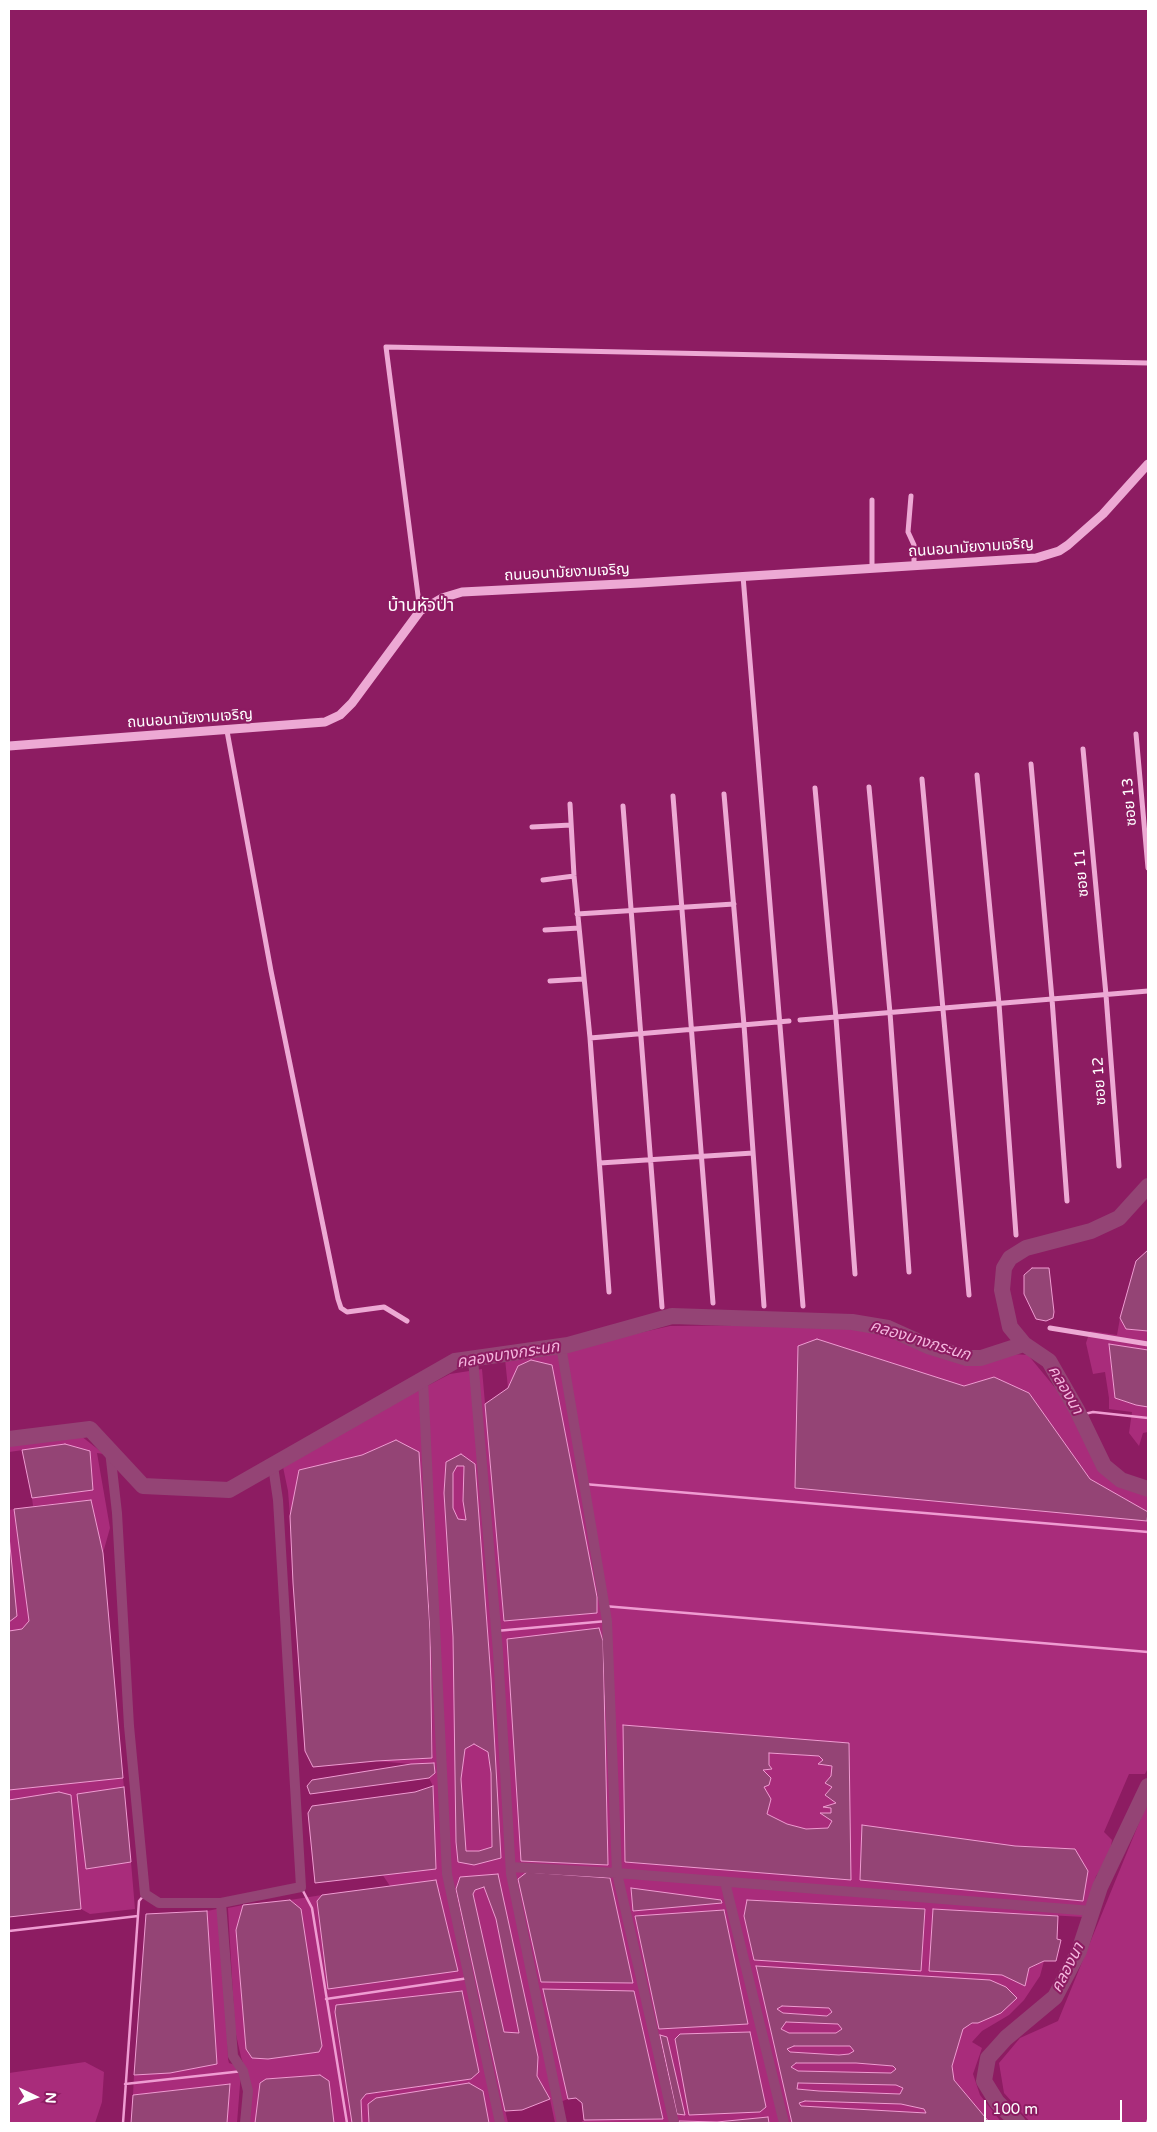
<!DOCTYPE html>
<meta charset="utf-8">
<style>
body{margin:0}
#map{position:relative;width:1157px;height:2132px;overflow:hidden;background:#8d1c62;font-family:"Varela Round",sans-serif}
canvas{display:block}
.frame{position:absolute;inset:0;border:10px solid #fff;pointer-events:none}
.north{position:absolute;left:10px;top:2072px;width:50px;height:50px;-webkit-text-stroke:4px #8d1c62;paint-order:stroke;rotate:93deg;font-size:14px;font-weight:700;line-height:20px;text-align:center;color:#fff}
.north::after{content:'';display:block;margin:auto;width:18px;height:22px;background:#fff;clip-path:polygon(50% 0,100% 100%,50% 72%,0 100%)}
.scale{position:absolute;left:984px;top:2100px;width:138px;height:22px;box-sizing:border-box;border:2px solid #fff;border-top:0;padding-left:6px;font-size:15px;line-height:18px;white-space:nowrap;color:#fff;-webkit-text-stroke:4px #8d1c62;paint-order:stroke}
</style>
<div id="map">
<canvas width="1157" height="2132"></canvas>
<div class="frame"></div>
<div class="north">N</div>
<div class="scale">100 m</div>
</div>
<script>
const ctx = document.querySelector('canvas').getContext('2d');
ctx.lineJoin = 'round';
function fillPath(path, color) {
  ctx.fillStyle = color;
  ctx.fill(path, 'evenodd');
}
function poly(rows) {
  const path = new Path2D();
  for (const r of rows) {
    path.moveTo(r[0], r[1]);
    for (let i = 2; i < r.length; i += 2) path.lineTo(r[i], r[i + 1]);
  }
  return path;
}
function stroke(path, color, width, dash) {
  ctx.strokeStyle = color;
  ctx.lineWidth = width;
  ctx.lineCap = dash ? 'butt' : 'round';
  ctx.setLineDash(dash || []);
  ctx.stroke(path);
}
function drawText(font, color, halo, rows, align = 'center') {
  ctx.font = font + ' "Varela Round","Noto Sans Thai",sans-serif';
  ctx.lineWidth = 4;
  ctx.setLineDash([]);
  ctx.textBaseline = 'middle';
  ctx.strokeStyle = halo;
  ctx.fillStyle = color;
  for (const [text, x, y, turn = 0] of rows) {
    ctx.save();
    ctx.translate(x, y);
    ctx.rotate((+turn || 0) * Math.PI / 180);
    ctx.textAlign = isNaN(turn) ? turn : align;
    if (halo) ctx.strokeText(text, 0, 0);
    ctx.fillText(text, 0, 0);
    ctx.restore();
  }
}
fillPath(poly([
 [1120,1318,1126,1329,1148,1331,1148,1350,1109,1344,1115,1398,1136,1405,1148,1407,1148,1432,1143,1433,1139,1446,1129,1433,1132,1412,1109,1409,1109,1398,1105,1372,1093,1374,1086,1343,1090,1331,1117,1335],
 [775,1325,863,1328,936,1351,970,1365,1013,1354,1028,1355,1062,1396,1098,1462,1131,1489,1148,1493,1148,1512,1090,1479,1029,1393,994,1377,964,1386,817,1339,1147,1520,1148,1516,1148,1768,1145,1774,1129,1774,1104,1832,1112,1840,1109,1858,1096,1876,1084,1917,934,1909,929,1971,1002,1975,1025,1986,1029,1969,1044,1961,1040,1976,1024,2000,1009,2015,982,2031,972,2042,982,2048,973,2074,980,2095,1002,2123,990,2123,954,2080,952,2066,963,2029,1017,1998,1006,1987,756,1966,792,2123,769,2123,768,2117,717,2122,679,2121,679,2123,580,2123,584,2120,663,2118,634,1991,543,1989,568,2099,560,2102,565,2123,555,2123,550,2099,537,2076,538,2057,497,1874,456,1889,508,2123,489,2123,483,2091,368,2104,369,2123,362,2123,361,2100,366,2094,471,2079,479,2072,462,1991,335,2012,352,2123,334,2123,329,2081,320,2075,266,2079,260,2083,255,2123,249,2123,250,2084,241,2057,235,2030,228,1908,243,1905,236,1930,246,2049,252,2058,268,2059,318,2052,301,1909,290,1900,322,1895,317,1902,328,1989,339,1986,436,1880,390,1886,382,1874,436,1868,433,1786,429,1778,435,1773,434,1763,411,1764,376,1761,432,1758,433,1754,430,1630,396,1440,362,1455,299,1470,290,1516,288,1491,283,1467,408,1396,450,1374,482,1369,504,1621,597,1613,597,1597,552,1366,531,1360,518,1366,508,1388,505,1359,568,1349,670,1326],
 [446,1462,475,1464,491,1678,501,1857,459,1862,453,1637,444,1493],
 [599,1629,603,1641,608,1865,521,1861],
 [623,1725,849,1743,850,1879,625,1862],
 [1015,1846,1075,1849,1083,1901,917,1885],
 [748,1900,925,1909,921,1970,754,1960,744,1916],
 [724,1910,748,2024,659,2029,635,1917],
 [81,1436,104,1454,97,1453,110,1528,103,1553,91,1500,33,1506,32,1498,93,1490,65,1444,9,1452,9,1445],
 [464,1465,463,1501,466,1520,458,1520,453,1508,453,1473,456,1466],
 [14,1509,29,1622,22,1629,9,1631,9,1622,17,1616,9,1536,9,1510],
 [474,1744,488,1752,491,1773,492,1847,479,1851,466,1851,461,1779,465,1749],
 [769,1753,819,1756,824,1761,819,1764,832,1766,832,1787,836,1803,825,1807,831,1808,831,1813,821,1813,832,1821,828,1828,806,1829,787,1824,766,1814,762,1769,769,1765],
 [123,1778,124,1787,77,1794,86,1869,131,1862,135,1909,90,1914,81,1909,70,1795,59,1792,9,1800,9,1790],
 [1148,1801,1148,2123,1031,2123,1004,2093,999,2063,1020,2038,1058,2021],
 [484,1887,496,1919,519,2033,504,2032,473,1894,475,1890],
 [217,1909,227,2005,228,2059,229,2063,238,2066,241,2072,237,2123,227,2123,230,2084,133,2095,134,2075,170,2073,217,2064,207,1911],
 [782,2006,829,2008,833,2012,828,2016,783,2013,777,2009],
 [785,2022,838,2024,842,2029,837,2033,789,2033,781,2029],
 [794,2046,850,2046,854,2051,849,2054,839,2055,790,2052,786,2048],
 [85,2062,104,2072,102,2102,95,2123,9,2123,9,2073],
 [796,2063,856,2063,893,2066,896,2069,891,2073,798,2071,791,2067],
 [798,2083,896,2085,904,2088,900,2094,819,2091,796,2089],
 [805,2101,901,2104,924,2109,926,2113,801,2106,799,2103]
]), '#a92c7b');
const water = poly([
 [1148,1250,1148,1331,1126,1329,1120,1318,1136,1261,1148,1250],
 [1032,1268,1049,1268,1054,1312,1053,1318,1046,1321,1036,1319,1024,1294,1024,1275,1032,1268],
 [817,1339,964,1386,994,1377,1029,1393,1090,1479,1148,1512,1147,1521,795,1488,798,1346,817,1339],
 [1109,1344,1148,1350,1148,1407,1136,1405,1115,1398,1109,1344],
 [531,1360,552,1365,597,1597,597,1613,504,1621,485,1404,508,1388,518,1366,531,1360],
 [396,1440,419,1452,430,1630,432,1758,376,1761,313,1767,305,1751,293,1583,290,1516,299,1470,362,1455,396,1440],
 [65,1444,90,1451,93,1490,32,1498,22,1450,65,1444],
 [461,1454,475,1464,491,1678,501,1858,474,1865,458,1862,456,1842,453,1637,444,1493,446,1462,461,1454],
 [457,1466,464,1466,463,1501,466,1520,458,1519,453,1508,453,1473,457,1466],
 [474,1744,488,1752,491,1773,492,1847,479,1851,466,1851,461,1779,465,1749,474,1744],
 [91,1500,103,1553,123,1778,9,1790,9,1631,22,1629,29,1621,14,1509,91,1500],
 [9,1536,17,1616,9,1622,9,1536],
 [599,1628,603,1641,608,1865,521,1861,507,1639,599,1628],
 [623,1725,849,1743,851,1880,625,1862,623,1725],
 [769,1753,819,1756,823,1760,818,1764,832,1766,831,1776,825,1783,832,1787,825,1795,836,1803,823,1807,831,1808,831,1813,820,1813,832,1821,828,1828,806,1829,787,1824,767,1814,771,1799,764,1787,769,1785,771,1778,763,1770,772,1769,769,1765,769,1753],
 [434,1763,435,1773,429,1778,310,1794,307,1786,312,1780,411,1764,434,1763],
 [433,1786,436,1869,315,1883,308,1813,312,1806,415,1792,433,1786],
 [124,1787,131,1862,86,1869,77,1794,124,1787],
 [59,1792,71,1795,81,1909,9,1917,9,1800,59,1792],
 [862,1825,1015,1846,1075,1849,1088,1871,1083,1901,860,1880,862,1825],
 [527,1872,610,1878,633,1983,541,1982,518,1879,527,1872],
 [498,1874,538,2057,537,2076,550,2099,522,2110,505,2111,456,1889,460,1877,498,1874],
 [484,1887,496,1919,519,2033,504,2032,473,1894,475,1890,484,1887],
 [436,1880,458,1971,328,1989,317,1901,322,1895,436,1880],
 [631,1888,721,1900,722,1903,633,1911,631,1888],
 [290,1900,301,1909,322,2046,319,2052,268,2059,252,2058,246,2049,236,1930,243,1905,290,1900],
 [747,1900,925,1909,921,1971,754,1960,744,1916,747,1900],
 [933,1909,1058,1916,1057,1939,1061,1940,1056,1961,1044,1961,1029,1968,1025,1986,1002,1975,929,1971,933,1909],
 [724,1910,748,2024,659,2029,635,1916,724,1910],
 [207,1911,217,2064,170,2073,134,2075,146,1914,207,1911],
 [756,1966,990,1980,1006,1987,1017,1998,1001,2013,978,2023,972,2023,963,2029,952,2066,954,2080,990,2123,792,2123,756,1966],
 [782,2006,829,2008,832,2012,827,2016,783,2013,777,2009,782,2006],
 [786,2022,838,2024,842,2029,836,2033,789,2033,781,2029,786,2022],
 [794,2046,850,2046,854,2051,849,2054,839,2055,790,2052,787,2049,794,2046],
 [796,2063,856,2063,893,2066,896,2069,891,2073,798,2071,791,2067,796,2063],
 [798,2083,896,2085,903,2088,900,2094,819,2091,797,2089,798,2083],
 [805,2101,901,2104,924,2109,926,2113,801,2106,799,2103,805,2101],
 [543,1989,634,1991,663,2119,584,2120,582,2103,576,2098,568,2099,543,1989],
 [462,1991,479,2072,471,2079,366,2094,361,2100,362,2123,352,2123,335,2012,336,2005,462,1991],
 [750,2032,766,2107,760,2112,689,2115,675,2039,680,2034,750,2032],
 [660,2035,667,2037,685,2115,677,2114,660,2035],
 [320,2075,329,2081,334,2123,255,2123,260,2083,266,2079,320,2075],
 [469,2083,483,2091,489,2123,369,2123,368,2104,376,2098,469,2083],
 [230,2084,227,2123,131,2123,133,2095,230,2084],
 [768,2117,769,2123,679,2123,679,2121,717,2122,768,2117]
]);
fillPath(water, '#944475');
stroke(water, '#ef9cd2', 1);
stroke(poly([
 [1080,1415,1093,1412,1148,1418],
 [584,1484,1148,1532],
 [604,1606,1148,1652],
 [496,1631,607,1621],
 [301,1887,312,1908,347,2123],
 [9,1931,138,1916],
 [326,1999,469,1978],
 [125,2084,243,2071],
 [123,2123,139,1901,145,1894],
 [1147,2123,1148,2120]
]), '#ef9cd2', 2.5);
stroke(poly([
 [561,1346,607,1621,617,1873,674,2123],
 [473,1359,498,1652,511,1874,562,2123],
 [423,1380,447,1874,500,2123],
 [110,1451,117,1513,129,1726,145,1894,159,1903,221,1903],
 [511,1867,617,1873,1092,1911],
 [725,1882,784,2123],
 [245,2123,248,2091,243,2071,233,2056,221,1903,301,1887,278,1500,273,1466]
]), '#944475', 10);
stroke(poly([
 [1148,1186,1119,1218,1091,1231,1026,1248,1010,1258,1004,1268,1002,1290,1010,1327,1024,1344,1049,1361,1077,1410,1104,1466,1121,1480,1148,1489],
 [9,1439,90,1429,143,1486,229,1490,455,1361,568,1345,672,1316,852,1322,888,1328,928,1346,967,1358,981,1358,1024,1344],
 [1018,2123,997,2102,984,2081,988,2058,1006,2038,1055,1997,1079,1951,1100,1887,1148,1786]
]), '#944475', 16);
stroke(poly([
 [911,496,908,532,914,545,914,566],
 [872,569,872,500],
 [743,576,803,1306],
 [420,611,386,347,1148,363],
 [227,731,271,971,338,1299,341,1308,347,1312,384,1307,407,1321],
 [1136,734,1148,868],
 [1083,749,1106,995,1119,1166],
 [1031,764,1052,999,1067,1201],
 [977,775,999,1004,1016,1235],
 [922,779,969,1295],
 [869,787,890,1013,909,1272],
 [815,788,836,1018,855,1274],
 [724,794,744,1025,764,1306],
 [673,796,713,1303],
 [570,804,574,876,590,1038,609,1292],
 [623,806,662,1307],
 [532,827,571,825],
 [543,880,574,876],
 [577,914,734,904],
 [545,930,579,928],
 [550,981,583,979],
 [800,1020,1148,991],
 [590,1038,789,1021],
 [600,1163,753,1153],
 [1050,1328,1148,1344]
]), '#eda9d4', 5);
stroke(poly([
 [9,746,325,722,340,715,352,703,420,611,442,598,462,592,640,583,1036,558,1059,551,1068,545,1103,514,1148,464]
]), '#eda9d4', 9);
drawText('15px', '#fff', '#8d1c62', [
 ["ถนนอนามัยงามเจริญ",971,548,-4],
 ["ถนนอนามัยงามเจริญ",567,573,-3],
 ["ถนนอนามัยงามเจริญ",190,719,-4],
 ["ซอย 13",1130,802,-95],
 ["ซอย 11",1082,873,-95],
 ["ซอย 12",1100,1081,-94]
]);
drawText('italic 16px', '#f4b5dd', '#8d1c62', [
 ["คลองบางกระนก",920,1341,17],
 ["คลองบางกระนก",508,1355,-9],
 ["คลองนา",1065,1390,60],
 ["คลองนา",1068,1968,-63]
]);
drawText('18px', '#fff', '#8d1c62', [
 ["บ้านหัวป่า",421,606]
]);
</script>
